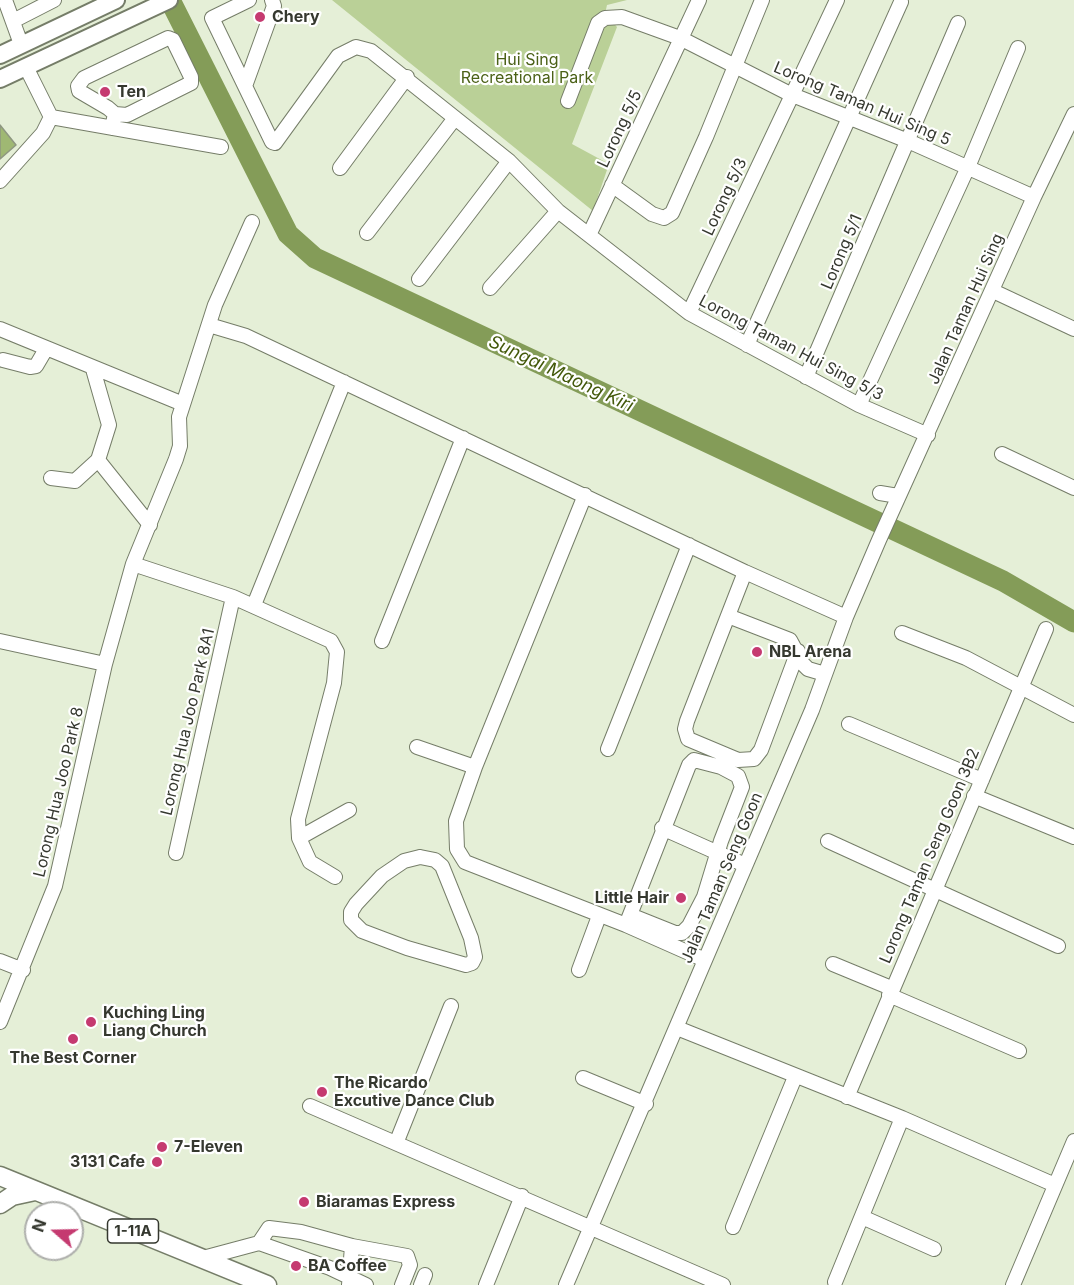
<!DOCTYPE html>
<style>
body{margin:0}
#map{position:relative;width:1074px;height:1285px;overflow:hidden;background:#e5efd7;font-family:Inter,sans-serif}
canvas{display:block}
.north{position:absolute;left:24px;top:1201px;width:60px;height:60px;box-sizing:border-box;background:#fff;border:2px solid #aeafac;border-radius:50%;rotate:290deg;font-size:16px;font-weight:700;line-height:24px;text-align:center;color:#35382f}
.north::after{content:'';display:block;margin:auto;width:21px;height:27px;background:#c53a70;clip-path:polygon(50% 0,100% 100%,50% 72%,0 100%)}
</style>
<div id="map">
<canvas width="1074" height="1285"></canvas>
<div class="north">N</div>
</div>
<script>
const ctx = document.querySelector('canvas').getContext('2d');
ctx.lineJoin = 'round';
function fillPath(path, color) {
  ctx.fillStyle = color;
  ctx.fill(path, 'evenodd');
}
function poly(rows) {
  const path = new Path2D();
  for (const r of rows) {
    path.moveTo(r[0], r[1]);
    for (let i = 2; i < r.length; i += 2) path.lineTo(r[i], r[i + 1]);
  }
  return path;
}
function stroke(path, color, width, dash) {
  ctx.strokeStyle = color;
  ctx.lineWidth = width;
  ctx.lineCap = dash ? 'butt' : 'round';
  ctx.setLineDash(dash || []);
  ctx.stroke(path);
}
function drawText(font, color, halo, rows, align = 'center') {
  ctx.font = font + ' Inter,sans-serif';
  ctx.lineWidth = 4.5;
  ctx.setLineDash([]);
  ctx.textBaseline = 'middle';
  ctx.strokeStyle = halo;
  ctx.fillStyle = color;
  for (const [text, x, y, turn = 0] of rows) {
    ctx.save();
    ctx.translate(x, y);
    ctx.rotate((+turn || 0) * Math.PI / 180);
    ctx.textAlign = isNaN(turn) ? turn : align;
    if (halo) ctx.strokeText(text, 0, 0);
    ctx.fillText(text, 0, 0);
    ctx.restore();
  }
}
fillPath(poly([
 [332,0,627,0,607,5,605,14,617,27,572,144,609,164,593,211]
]), '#bad097');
stroke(poly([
 [170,0,288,234,315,258,1003,581,1074,622]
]), '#849c58', 21);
const building = poly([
 [0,125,16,145,0,159,0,125]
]);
fillPath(building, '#9fb873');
stroke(building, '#8e9780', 1.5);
const minor = poly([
 [5,0,21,44],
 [249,0,212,18,272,142,275,143,338,56,356,47,371,51,509,161,558,211,689,313,859,405,928,435],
 [13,21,54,0],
 [245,86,274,6,272,0],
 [568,101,598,23,605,18,622,17,680,38,790,94,908,141,1034,197],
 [51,117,221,147],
 [112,128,115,114,108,108,79,91,78,86,84,78,168,38,173,40,191,77,191,83,127,115,115,114],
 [340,168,407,77],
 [0,181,43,133,51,117,26,67],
 [612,185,652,214,664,218,672,213,706,137,762,0],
 [367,233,455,118],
 [590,233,699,0],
 [419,279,509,161],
 [490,288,558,211],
 [993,291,1074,329],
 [689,313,837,0],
 [209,325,246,336,745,572,846,617],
 [0,329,183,404],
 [747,345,901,2],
 [3,360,30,367,36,366,46,349],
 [93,369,109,425,98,460,150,525],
 [806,377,958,23],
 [859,405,968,167,1018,48],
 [1002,454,1074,488],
 [51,478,75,481,98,460],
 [880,493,898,496],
 [585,495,475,767,456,821,457,849,465,862,626,925,705,960],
 [133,564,233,597,331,641,337,652,334,683,298,819,299,838,310,862,335,877],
 [745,572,687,721,685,729,688,739,738,760,754,759,761,750,798,651],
 [254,605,344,382],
 [728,616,790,640,803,664,808,669,825,674],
 [902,633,966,658,1074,715],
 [0,641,105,664],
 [382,641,463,438],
 [849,724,982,780],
 [417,747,475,767],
 [608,749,689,545],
 [974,796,1074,837],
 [662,828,745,865],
 [299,838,349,810],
 [828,841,1058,946],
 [176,853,233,597],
 [420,857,435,860,442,866,471,938,475,957,472,963,466,965,407,948,362,931,351,920,351,912,356,904,382,876,404,861,420,857],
 [626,925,689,765,694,760,721,767,738,776,742,787,721,841,704,897,689,926,682,933,675,933,630,915],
 [0,961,23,970],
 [833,964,891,988],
 [579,970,599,916],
 [889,995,1019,1051],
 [0,1022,55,886,105,664,133,564,176,459,180,446,179,417,215,305,252,222],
 [677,1028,902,1118,1055,1185],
 [583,1078,646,1104],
 [847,1097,1046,629],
 [310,1106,723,1285],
 [397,1141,451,1006],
 [862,1217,934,1249],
 [733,1227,795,1077],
 [259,1243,330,1268,366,1285],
 [352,1246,407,1256,410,1265,402,1285],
 [203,1258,259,1243,269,1228,301,1232,352,1246,349,1285],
 [835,1282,902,1118],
 [421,1285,425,1275],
 [486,1285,522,1196],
 [566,1285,812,710,846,617,879,540,1034,197,1074,114],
 [1013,1285,1074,1141]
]);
const major = poly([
 [0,55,116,0],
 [0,79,169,0]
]);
const highway = poly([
 [0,1176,267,1285],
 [0,1204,12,1196,35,1191]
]);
stroke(minor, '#757d68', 16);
stroke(major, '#757d68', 20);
stroke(highway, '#757d68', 21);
stroke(minor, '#fff', 14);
stroke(major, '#fff', 16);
stroke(highway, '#fff', 18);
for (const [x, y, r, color] of [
 [260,17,6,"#c53a70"],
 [105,92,6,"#c53a70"],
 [757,652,6,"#c53a70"],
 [681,898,6,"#c53a70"],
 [91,1022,6,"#c53a70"],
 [73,1039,6,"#c53a70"],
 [322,1092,6,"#c53a70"],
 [162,1147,6,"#c53a70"],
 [157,1162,6,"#c53a70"],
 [304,1202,6,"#c53a70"],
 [296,1266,6,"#c53a70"]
]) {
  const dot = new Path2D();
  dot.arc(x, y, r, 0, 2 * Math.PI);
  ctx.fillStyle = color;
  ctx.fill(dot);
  stroke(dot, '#fff', 2);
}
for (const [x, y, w] of [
 [133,1231,51]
]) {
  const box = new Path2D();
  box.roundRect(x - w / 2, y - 12, w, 24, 4.5);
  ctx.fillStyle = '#fff';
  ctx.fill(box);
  stroke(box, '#35382f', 1.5);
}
drawText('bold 15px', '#35382f', null, [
 ["1-11A",133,1231]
]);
drawText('bold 16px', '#35382f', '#fff', [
 ["Chery",272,17],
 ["Ten",117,92],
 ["NBL Arena",769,652],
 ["Little Hair",669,898,"right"],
 ["Kuching Ling",103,1013],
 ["Liang Church",103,1031],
 ["The Best Corner",73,1058,"center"],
 ["The Ricardo",334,1083],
 ["Excutive Dance Club",334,1101],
 ["7-Eleven",174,1147],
 ["3131 Cafe",145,1162,"right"],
 ["Biaramas Express",316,1202],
 ["BA Coffee",308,1266]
], 'left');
drawText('16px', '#4b6117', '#fff', [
 ["Hui Sing",527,60],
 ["Recreational Park",527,78]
]);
drawText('16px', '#35382f', '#fff', [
 ["Lorong Taman Hui Sing 5",862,104,23],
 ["Lorong 5/5",620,129,-65],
 ["Lorong 5/3",725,197,-65],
 ["Lorong 5/1",842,252,-67],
 ["Jalan Taman Hui Sing",966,309,-66],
 ["Lorong Taman Hui Sing 5/3",791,348,28],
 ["Lorong Hua Joo Park 8A1",188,722,-77],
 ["Lorong Hua Joo Park 8",59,792,-77],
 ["Lorong Taman Seng Goon 3B2",930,856,-67],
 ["Jalan Taman Seng Goon",722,878,-67]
]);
drawText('italic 18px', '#43590b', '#fff', [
 ["Sungai Maong Kiri",561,374,25]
]);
</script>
